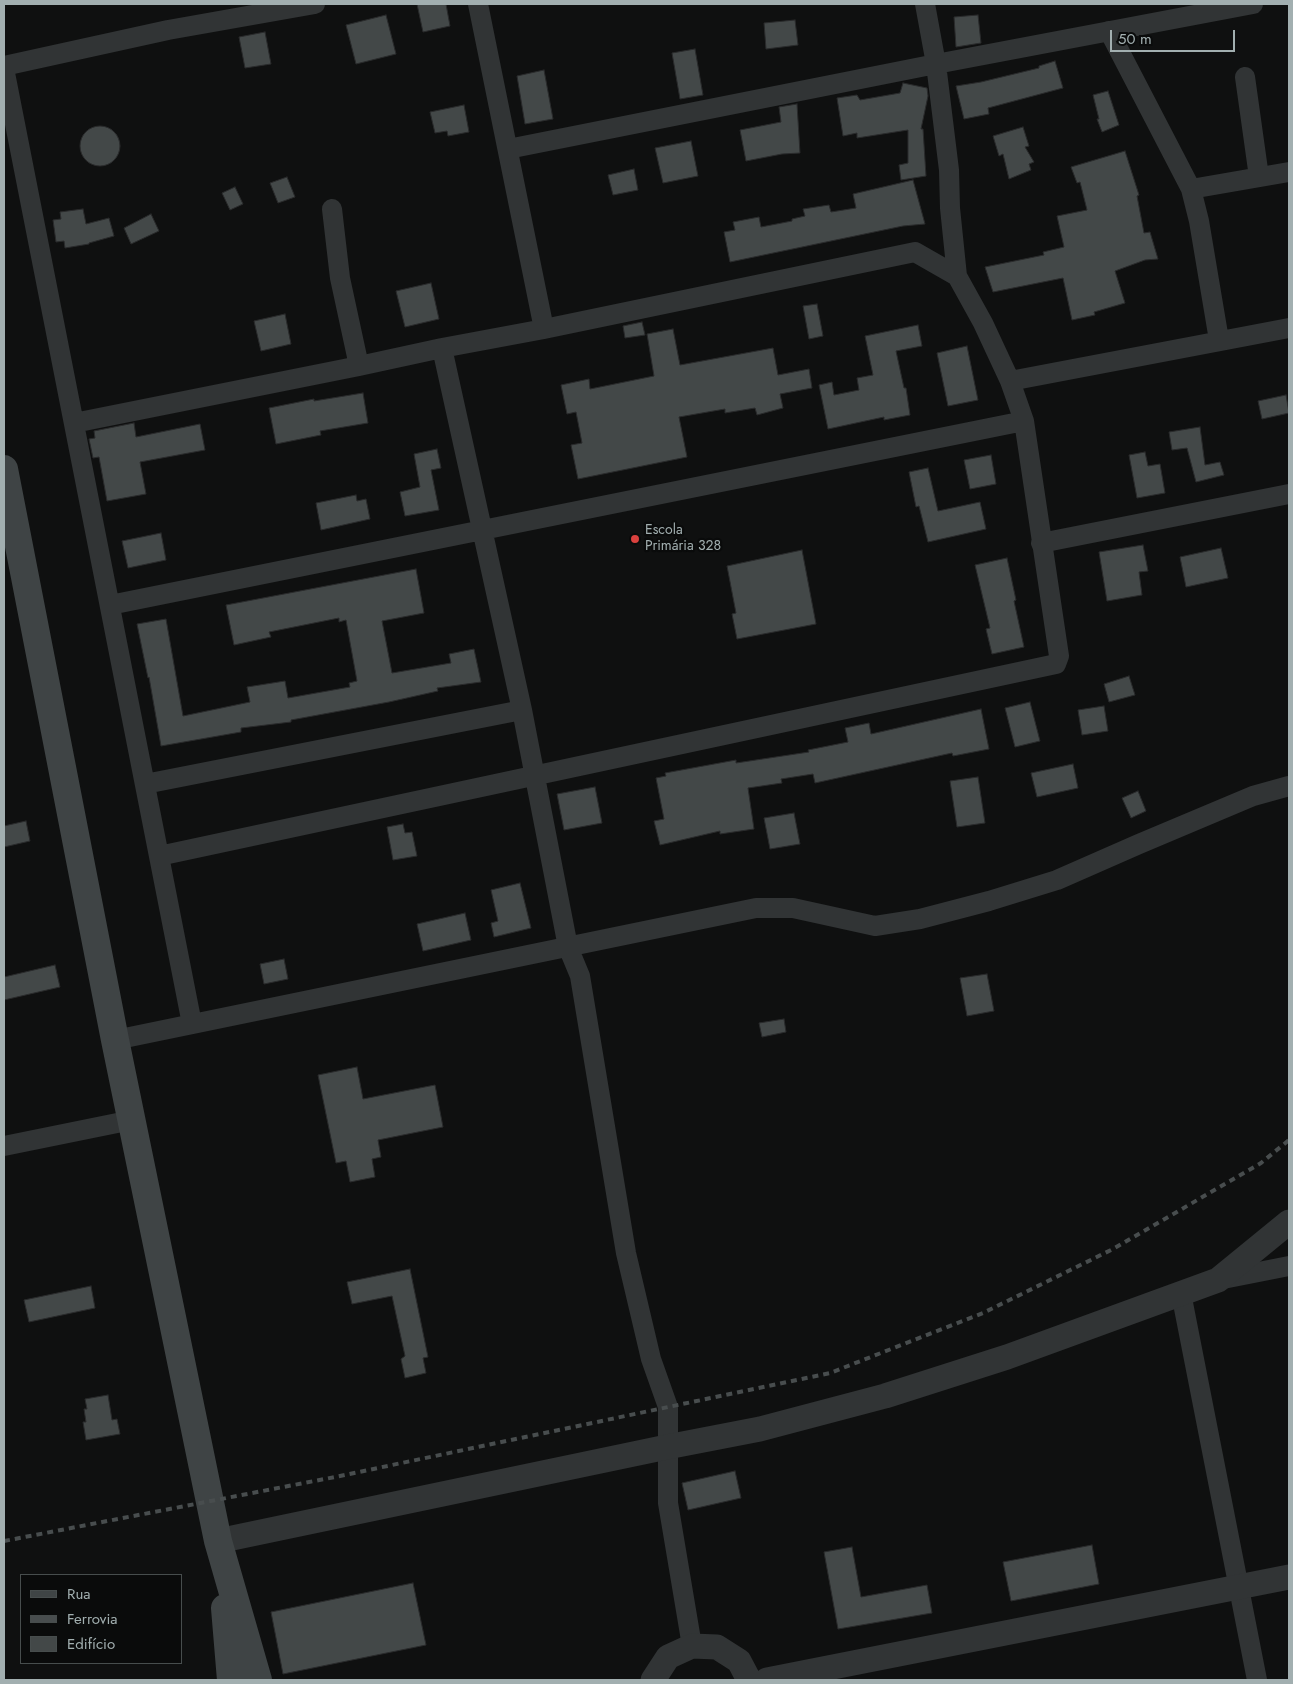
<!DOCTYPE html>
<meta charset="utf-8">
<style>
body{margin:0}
#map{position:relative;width:1293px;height:1684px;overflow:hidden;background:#0f1010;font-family:Jost,sans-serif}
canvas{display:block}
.frame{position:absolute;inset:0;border:5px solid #a2afb0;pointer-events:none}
.legend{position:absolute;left:20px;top:1574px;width:162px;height:90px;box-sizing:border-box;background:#0a0b0b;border:1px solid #474d4d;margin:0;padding:6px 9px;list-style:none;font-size:15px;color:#a2afb0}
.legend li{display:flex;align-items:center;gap:10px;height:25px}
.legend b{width:25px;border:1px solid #474d4d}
.scale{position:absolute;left:1110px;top:30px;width:125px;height:22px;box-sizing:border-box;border:2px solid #a2afb0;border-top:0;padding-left:6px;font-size:15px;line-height:18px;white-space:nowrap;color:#a2afb0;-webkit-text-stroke:4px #0a0b0b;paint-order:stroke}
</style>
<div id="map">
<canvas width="1293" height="1684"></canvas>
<div class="frame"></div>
<ul class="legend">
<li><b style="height:6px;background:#3f4445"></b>Rua</li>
<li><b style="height:6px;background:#484d4e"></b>Ferrovia</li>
<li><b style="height:14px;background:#434848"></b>Edifício</li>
</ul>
<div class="scale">50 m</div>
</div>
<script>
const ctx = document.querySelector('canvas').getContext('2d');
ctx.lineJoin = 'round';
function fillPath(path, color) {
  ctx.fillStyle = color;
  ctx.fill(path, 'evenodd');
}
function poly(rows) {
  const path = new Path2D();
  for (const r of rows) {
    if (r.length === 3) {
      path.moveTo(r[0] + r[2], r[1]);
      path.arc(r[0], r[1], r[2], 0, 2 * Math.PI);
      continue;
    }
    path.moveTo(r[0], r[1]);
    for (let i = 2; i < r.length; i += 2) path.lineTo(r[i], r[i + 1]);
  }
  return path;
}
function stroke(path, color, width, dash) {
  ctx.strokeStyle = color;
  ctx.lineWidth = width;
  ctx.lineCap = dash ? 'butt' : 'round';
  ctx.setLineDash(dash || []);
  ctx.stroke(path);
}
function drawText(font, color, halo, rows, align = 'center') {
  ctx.font = font + ' Jost,sans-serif';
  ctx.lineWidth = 4.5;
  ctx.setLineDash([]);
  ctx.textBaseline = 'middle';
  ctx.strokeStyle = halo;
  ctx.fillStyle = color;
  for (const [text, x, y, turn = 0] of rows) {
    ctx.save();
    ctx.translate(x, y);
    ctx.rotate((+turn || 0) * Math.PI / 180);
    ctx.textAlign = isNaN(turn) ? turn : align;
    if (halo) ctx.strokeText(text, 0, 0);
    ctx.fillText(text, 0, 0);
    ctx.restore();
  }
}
const building = poly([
 [417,4,446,4,450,26,423,32,417,4],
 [386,15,396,54,356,64,346,25,386,15],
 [978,15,981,43,956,47,954,17,978,15],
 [795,20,798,45,766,49,764,23,795,20],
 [265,32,271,64,245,68,239,37,265,32],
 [695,49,703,95,680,99,672,53,695,49],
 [1055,61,1063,88,988,108,989,114,964,119,956,86,981,82,1039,68,1039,66,1055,61],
 [544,70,553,119,525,124,517,76,544,70],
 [903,83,927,88,928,96,921,129,923,129,926,176,901,180,899,165,908,163,908,130,857,138,857,133,843,136,837,98,857,95,860,100,900,93,903,83],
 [1108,91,1119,125,1102,132,1097,119,1099,119,1093,95,1108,91],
 [797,104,800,153,782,154,746,161,740,130,781,122,779,107,797,104],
 [464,105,469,132,448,136,447,131,435,133,430,112,464,105],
 [100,146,20],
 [1023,127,1029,146,1025,147,1034,162,1029,164,1031,170,1009,179,1003,154,999,156,993,136,1023,127],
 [691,141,698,176,663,183,655,148,691,141],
 [1125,151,1139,195,1137,196,1144,233,1150,232,1158,259,1145,260,1115,271,1125,303,1094,312,1095,315,1072,320,1063,278,993,292,985,267,1044,255,1043,252,1064,247,1057,216,1087,210,1080,182,1077,183,1071,167,1125,151],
 [634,169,638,190,613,195,608,175,634,169],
 [287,177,295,197,278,203,270,183,287,177],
 [913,180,925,224,903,226,730,262,724,232,735,230,733,222,759,217,761,227,792,221,792,219,805,216,803,209,829,205,831,212,856,208,853,194,913,180],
 [235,187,243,204,230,210,222,193,235,187],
 [83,209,86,224,109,218,114,236,89,243,89,244,65,248,64,241,56,242,53,220,61,219,60,212,83,209],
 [151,214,159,231,131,244,124,228,151,214],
 [431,283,439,319,405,327,396,291,431,283],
 [817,304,823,336,809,339,803,306,817,304],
 [285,314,291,344,261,351,254,321,285,314],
 [642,322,645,335,625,338,623,326,642,322],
 [918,325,922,346,896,351,904,388,906,388,910,415,884,420,884,417,828,429,819,385,832,382,834,395,859,390,857,378,873,375,865,336,918,325],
 [673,329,680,365,773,348,778,375,809,369,812,388,780,394,783,408,757,415,755,408,725,413,725,409,679,417,687,457,578,479,571,445,582,443,576,412,567,414,561,385,589,379,590,389,654,376,647,334,673,329],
 [967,346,978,400,948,406,937,353,967,346],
 [363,393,368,423,320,431,321,435,276,444,269,408,314,399,314,401,363,393],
 [1286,395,1289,413,1262,419,1258,401,1286,395],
 [134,423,136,437,200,424,205,450,140,462,146,494,107,501,99,457,93,458,89,439,95,438,94,431,134,423],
 [1200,427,1205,465,1220,462,1224,475,1196,482,1187,448,1172,450,1169,432,1200,427],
 [437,449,441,468,431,470,439,510,405,516,400,492,420,487,414,454,437,449],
 [1145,452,1148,466,1160,464,1165,493,1137,498,1129,455,1145,452],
 [991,455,996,484,970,489,964,460,991,455],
 [928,468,938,511,980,502,986,529,928,542,919,506,916,507,909,472,928,468],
 [356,495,357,501,366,499,370,519,321,530,316,503,356,495],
 [161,533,166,560,128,568,122,541,161,533],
 [1143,545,1148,571,1139,572,1142,595,1107,601,1099,552,1143,545],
 [1221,548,1228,578,1186,587,1180,557,1221,548],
 [802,550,816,624,737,639,732,614,736,613,727,566,802,550],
 [1007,558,1016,600,1014,601,1024,647,992,654,986,629,990,628,975,565,1007,558],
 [416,569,424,613,382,621,392,673,451,663,449,654,474,649,481,682,437,688,438,691,389,702,291,720,291,722,241,728,241,732,161,746,149,677,148,678,137,624,166,619,183,716,250,702,247,687,285,681,288,698,350,687,349,683,357,681,346,620,339,622,339,618,269,632,271,637,234,645,226,605,416,569],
 [1129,676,1135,695,1109,702,1104,684,1129,676],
 [1030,702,1040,741,1015,747,1005,708,1030,702],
 [1104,706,1108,731,1082,735,1078,710,1104,706],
 [981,709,989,749,953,756,952,753,815,783,813,774,781,779,782,783,748,788,754,829,720,834,720,831,660,845,654,821,664,819,656,778,666,776,665,773,736,760,736,763,809,752,808,750,848,742,845,728,869,723,871,734,981,709],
 [1073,764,1078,788,1037,797,1031,773,1073,764],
 [978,777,985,823,957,827,950,781,978,777],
 [595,787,602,823,564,830,557,794,595,787],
 [1138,791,1146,811,1131,818,1122,798,1138,791],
 [794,813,800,844,770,849,764,818,794,813],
 [26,821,30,841,4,847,4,826,26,821],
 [403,824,405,833,412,832,417,856,393,860,387,827,403,824],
 [520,883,531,928,494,937,491,923,498,921,491,890,520,883],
 [465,913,471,940,423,951,417,924,465,913],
 [284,959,288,979,264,984,260,964,284,959],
 [55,965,60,987,4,1000,4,977,55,965],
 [987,974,994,1011,967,1016,960,978,987,974],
 [784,1019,786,1032,762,1037,759,1023,784,1019],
 [357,1067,363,1099,435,1085,443,1127,378,1140,381,1157,372,1159,375,1177,350,1182,346,1161,336,1163,318,1075,357,1067],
 [410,1269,428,1357,423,1358,426,1373,405,1378,401,1359,405,1356,392,1296,352,1304,347,1282,410,1269],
 [91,1286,95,1308,29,1322,24,1300,91,1286],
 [108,1395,112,1420,117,1419,120,1434,86,1440,83,1422,86,1422,84,1409,87,1409,85,1399,108,1395],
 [735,1471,741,1498,688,1510,682,1483,735,1471],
 [1092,1545,1099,1584,1011,1601,1003,1562,1092,1545],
 [852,1547,861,1597,927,1585,932,1613,838,1629,824,1552,852,1547],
 [413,1583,426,1645,283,1674,271,1612,413,1583]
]);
fillPath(building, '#434848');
stroke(building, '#2a2b2c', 1);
stroke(poly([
 [478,4,544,329],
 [1109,31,1191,189,1199,221,1219,340],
 [4,66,168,30,315,4],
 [4,68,192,1024],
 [1245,77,1259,177],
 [508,149,936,64,1253,4],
 [1191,189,1289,172],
 [332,209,340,278,359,366],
 [442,348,522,710,568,947,580,976,626,1253,651,1359,668,1407,668,1503,692,1646],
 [1010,381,1289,328],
 [74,423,359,366,442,348,544,329,915,252,957,276],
 [1041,543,1289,494],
 [110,605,1024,421],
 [145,784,522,710],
 [159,856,1056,664,1059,656,1024,421,1010,381,983,323,957,276,950,208,949,170,936,64,925,4],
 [115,1040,756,908,793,908,875,926,920,919,989,901,1057,880,1139,844,1253,796,1289,786],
 [4,1146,132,1120],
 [1218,1280,1289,1266],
 [1181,1293,1257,1680]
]), '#313435', 20);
stroke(poly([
 [218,1541,667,1447,760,1429,885,1396,1007,1357,1218,1280,1289,1222],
 [653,1680,668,1657,692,1646,717,1647,739,1661,749,1680],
 [767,1680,1289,1577]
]), '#313435', 25);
stroke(poly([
 [4,469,115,1040,218,1541,258,1680],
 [225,1608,231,1680]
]), '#3f4445', 28);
stroke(poly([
 [4,1541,335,1477,830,1373,983,1313,1113,1249,1261,1163,1289,1140]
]), '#484d4e', 4, [6, 5]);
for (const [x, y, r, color] of [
 [635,539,5,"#da413e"]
]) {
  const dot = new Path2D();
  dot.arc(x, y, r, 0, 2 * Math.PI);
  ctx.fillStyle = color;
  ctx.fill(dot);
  stroke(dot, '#0a0b0b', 2);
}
drawText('14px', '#a2afb0', '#0a0b0b', [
 ["Escola",645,531],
 ["Primária 328",645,547]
], 'left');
</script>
